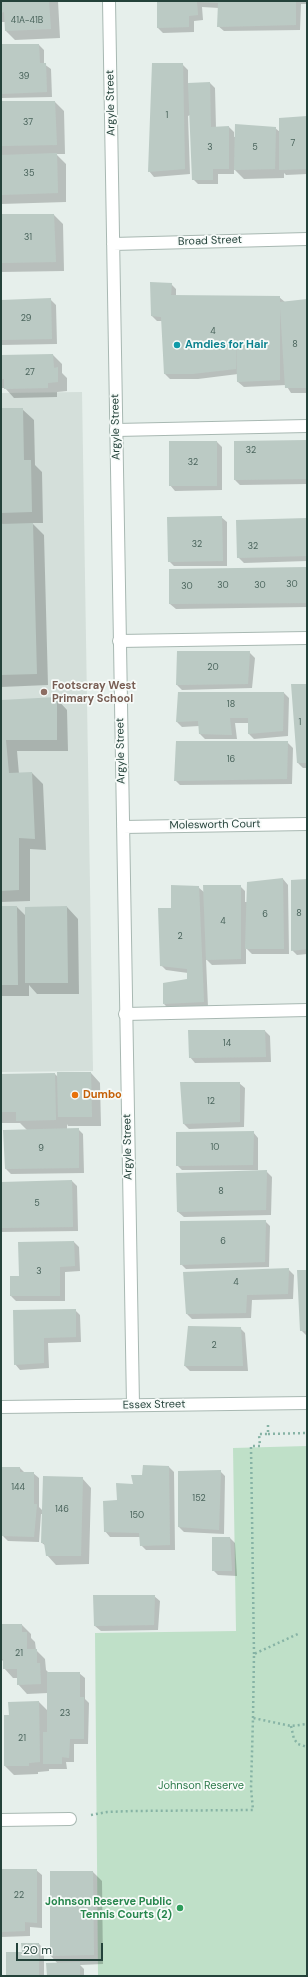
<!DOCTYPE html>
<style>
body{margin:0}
#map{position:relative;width:308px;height:1977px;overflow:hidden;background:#e6efeb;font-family:"DM Sans",sans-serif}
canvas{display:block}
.frame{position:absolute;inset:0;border:2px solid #24423a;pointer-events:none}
.scale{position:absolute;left:16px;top:1943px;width:87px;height:18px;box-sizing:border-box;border:2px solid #24423a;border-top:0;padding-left:5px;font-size:12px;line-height:14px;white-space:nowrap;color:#24423a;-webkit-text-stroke:3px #f7fbf9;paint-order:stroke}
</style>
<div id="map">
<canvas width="308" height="1977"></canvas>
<div class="frame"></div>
<div class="scale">20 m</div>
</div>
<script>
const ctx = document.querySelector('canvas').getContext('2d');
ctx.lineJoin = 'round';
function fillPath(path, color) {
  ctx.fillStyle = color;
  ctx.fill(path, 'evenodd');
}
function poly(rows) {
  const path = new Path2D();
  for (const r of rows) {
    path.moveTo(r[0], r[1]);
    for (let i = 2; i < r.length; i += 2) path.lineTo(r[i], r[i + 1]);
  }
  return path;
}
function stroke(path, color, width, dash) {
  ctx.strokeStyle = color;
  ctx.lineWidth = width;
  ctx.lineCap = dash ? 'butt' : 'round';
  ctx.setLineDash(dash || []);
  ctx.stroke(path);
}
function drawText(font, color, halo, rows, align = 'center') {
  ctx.font = font + ' "DM Sans",sans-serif';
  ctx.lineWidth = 3.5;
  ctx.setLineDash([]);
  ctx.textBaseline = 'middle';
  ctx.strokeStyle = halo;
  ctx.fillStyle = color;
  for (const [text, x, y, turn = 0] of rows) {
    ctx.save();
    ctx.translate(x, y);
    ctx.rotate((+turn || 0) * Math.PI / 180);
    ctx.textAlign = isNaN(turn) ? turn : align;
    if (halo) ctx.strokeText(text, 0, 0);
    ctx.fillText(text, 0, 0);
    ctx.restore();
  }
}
fillPath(poly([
 [82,392,93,1071,1,1072,1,393]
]), '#d4dfda');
fillPath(poly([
 [307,1446,307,1976,98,1976,95,1633,236,1631,233,1448]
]), '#bfe0c8');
fillPath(poly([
 [1,1,58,1,60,38,15,40,6,31,5,22,1,22],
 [158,1,307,1,307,4,301,4,300,30,224,31,218,26,219,8,202,7,203,20,194,21,194,32,163,33,158,28],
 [1,45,39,45,44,50,44,64,51,69,52,97,1,98],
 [182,64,188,70,188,84,210,83,215,88,216,128,229,127,234,132,234,137,275,128,280,132,307,117,307,174,286,175,284,173,284,178,244,179,234,169,234,174,218,174,218,184,198,184,193,179,190,115,188,116,190,174,154,177,149,171],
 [1,102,55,102,64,111,65,154,56,154,66,164,66,202,1,204],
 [1,215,54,215,63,224,64,271,1,272],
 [171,284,176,289,176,296,279,297,285,302,307,300,307,393,291,393,286,385,244,387,238,382,238,374,198,379,170,379,165,374,163,321,157,321,152,316],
 [50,299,56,305,57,344,1,345,1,301],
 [53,355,62,364,62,373,67,378,67,391,57,392,57,397,14,398,5,388,1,388,1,356],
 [1,409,22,409,34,420,35,465,42,472,43,523,32,523,44,535,48,685,1,687,1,525,3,525,1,522],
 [307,441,307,484,240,485,235,480],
 [217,442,222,447,222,490,175,491,170,485],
 [221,517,227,522,227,566,174,566,169,561],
 [307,519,307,561,244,563,238,557],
 [307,568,307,607,176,609,170,604,170,570],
 [249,652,255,658,252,688,182,690,177,685],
 [307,684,307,768,303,768,298,763],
 [179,693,284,693,289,698,288,736,254,739,249,734,249,723,235,723,237,739,205,739,200,734,199,726,182,727,177,722],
 [56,698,67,710,68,751,17,751,19,774,32,773,43,784,46,850,30,849,30,901,1,902,1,701],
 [287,742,293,748,292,784,180,785,175,780],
 [283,879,288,885,289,954,252,954,246,948,246,964,212,965,206,959,208,1007,169,1009,164,1004,188,980,188,973,166,970,161,965,173,909,198,887,205,893,240,886,245,891,245,902,247,902],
 [307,880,307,954,297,955,292,950],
 [1,907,17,907,26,916,67,907,78,919,79,994,37,994,29,985,29,996,1,996],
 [265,1031,270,1036,271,1062,195,1063,190,1057],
 [91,1073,100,1083,101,1126,68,1126,67,1124,67,1130,78,1129,83,1134,84,1173,11,1174,6,1169,27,1130,20,1123,1,1123,1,1075,55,1074,58,1077],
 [181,1083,239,1083,245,1088,244,1127,189,1129,184,1124],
 [253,1132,258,1138,258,1170,182,1170,177,1165],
 [266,1171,272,1177,271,1215,184,1217,178,1212],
 [72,1181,77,1186,78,1231,1,1232,1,1183],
 [265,1221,270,1226,269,1267,186,1269,181,1264],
 [74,1242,79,1247,80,1271,65,1272,65,1301,16,1301,11,1296,20,1277],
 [288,1269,294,1275,293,1299,252,1300,251,1318,192,1319,187,1314],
 [307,1271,307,1336,301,1330],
 [75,1310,80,1315,81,1342,48,1343,49,1368,20,1370,15,1364],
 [240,1328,245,1333,248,1371,190,1371,185,1366],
 [169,1467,174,1472,175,1550,146,1550,141,1545,140,1537,110,1537,105,1531,118,1501,143,1476],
 [1,1468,20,1468,25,1473,33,1473,39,1478,39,1507,43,1511,82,1478,91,1488,89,1564,56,1565,47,1555,46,1546,42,1543,43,1514,41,1514,39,1542,8,1541,3,1536,1,1532],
 [220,1471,225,1476,224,1534,184,1532,179,1527],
 [230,1538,235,1543,237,1576,218,1575,213,1570],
 [154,1596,160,1601,158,1630,101,1631,95,1626],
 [1,1625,22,1625,31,1634,31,1638,35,1642,36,1650,45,1659,46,1670,49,1673,79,1673,85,1678,85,1699,89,1703,88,1744,74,1744,74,1762,66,1762,67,1769,49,1769,49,1771,38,1772,38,1774,14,1775,5,1766,10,1716,39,1702,48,1711,48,1693,27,1694,18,1684,18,1678,13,1678,4,1668,4,1662,1,1659],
 [1,1870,36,1870,42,1875,42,1928,30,1927,30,1936,1,1937],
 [93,1872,102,1881,103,1964,80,1965,84,1969,84,1976,48,1976,58,1964,51,1956],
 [39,1944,44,1949,44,1976,7,1976,23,1953]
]), '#0003');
fillPath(poly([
 [1,1,49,1,51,29,5,31,4,12,1,13],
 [157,1,296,1,296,25,217,27,218,3,197,2,198,15,189,16,189,27,157,28],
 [1,44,39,44,40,63,46,63,47,92,1,94],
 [152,63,183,63,185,169,148,172],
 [210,82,211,127,229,126,229,169,213,169,213,180,192,180,188,83],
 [1,101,55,101,57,145,1,146],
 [307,116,307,169,279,170,279,118],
 [235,124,276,127,275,169,234,170],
 [57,153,58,193,1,195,1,155],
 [1,214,54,214,56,262,1,263],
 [150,282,172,283,171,295,280,296,280,302,307,299,307,388,285,388,280,307,280,380,237,382,236,333,236,369,192,374,164,374,161,317,151,316],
 [51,298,52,339,1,340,1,300],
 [53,354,54,368,58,367,58,382,48,383,48,388,4,389,4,379,1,379,1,355],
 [1,408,23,408,24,460,31,460,32,512,1,513],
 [307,440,307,479,234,480,234,441],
 [169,441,217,441,217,486,169,486],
 [222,516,223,561,168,562,167,517],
 [307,518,307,556,237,558,236,520],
 [33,523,37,674,1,675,1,524],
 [307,567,307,603,169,604,169,569],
 [177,651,250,651,248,684,176,685],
 [291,684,307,684,307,763,297,763],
 [178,692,284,692,283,731,248,734,248,718,230,718,232,735,199,734,198,721,176,722],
 [57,697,57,740,6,740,9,773,32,772,35,839,19,838,19,890,1,891,1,700],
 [176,741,288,741,287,779,174,781],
 [283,878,284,949,245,949,247,882],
 [307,879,307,949,291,951,291,880],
 [171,885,199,886,204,1002,163,1004,163,983,187,979,187,969,160,966,158,908,171,908],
 [203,885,241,885,241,959,206,960],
 [1,906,17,906,18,985,1,985],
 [67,906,68,983,25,983,25,907],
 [188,1030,265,1030,266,1057,189,1058],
 [57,1072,91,1072,92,1117,58,1117],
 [55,1073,56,1120,16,1121,16,1112,1,1112,1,1074],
 [180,1082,240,1082,240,1122,183,1124],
 [79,1128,79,1168,5,1169,3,1130],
 [254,1131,253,1165,176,1166,176,1132],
 [267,1170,266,1210,177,1212,176,1173],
 [72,1180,73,1227,1,1228,1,1182],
 [266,1220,265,1262,180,1265,180,1221],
 [74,1241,75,1266,60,1267,60,1296,10,1296,10,1276,19,1276,18,1242],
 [289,1268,288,1294,247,1295,246,1313,186,1314,183,1272],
 [297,1270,307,1270,307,1331,300,1331],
 [76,1309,76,1337,44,1338,44,1363,14,1365,13,1310],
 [188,1326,241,1327,243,1366,184,1366],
 [143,1465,169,1466,170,1545,140,1546,139,1533,104,1532,103,1501,117,1500,116,1483,133,1484,131,1475,142,1475],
 [1,1467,20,1467,20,1472,34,1472,34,1504,37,1504,34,1537,2,1536],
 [221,1470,219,1530,178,1527,178,1471],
 [43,1476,83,1477,81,1556,46,1556,44,1543,41,1543],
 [212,1537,230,1537,232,1571,212,1571],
 [93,1595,155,1595,154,1625,94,1626],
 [1,1624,22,1624,22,1632,27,1632,27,1649,37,1649,37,1663,40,1663,41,1684,17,1685,17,1669,3,1669,3,1659,1,1659],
 [47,1672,80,1672,80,1697,84,1697,84,1739,70,1739,69,1758,62,1757,62,1764,43,1764,43,1732,47,1732],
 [39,1701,40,1762,29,1763,29,1766,4,1766,4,1715,9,1715,8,1702],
 [1,1869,37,1869,37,1923,25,1922,25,1931,1,1932],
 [50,1871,93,1871,94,1955,50,1956],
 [21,1943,39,1943,39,1976,6,1976,6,1952,22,1952],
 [80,1962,80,1976,47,1976,46,1963]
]), '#bbcac4');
const service = poly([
 [116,430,307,426],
 [119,641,307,638],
 [125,1014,307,1010]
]);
const minor = poly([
 [109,1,133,1405],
 [113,244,307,239],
 [123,827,307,824],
 [1,1820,70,1819]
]);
const tertiary = poly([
 [1,1407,307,1403]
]);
stroke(service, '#a8b8b2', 14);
stroke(minor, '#a8b8b2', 14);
stroke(tertiary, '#a8b8b2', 14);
stroke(poly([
 [268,1434,307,1433],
 [254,1654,251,1446,260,1446,259,1434,268,1434,268,1424],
 [253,1718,254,1654,300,1633],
 [291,1726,294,1739,298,1744,307,1747],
 [91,1815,107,1812,131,1811,253,1810,251,1788,253,1718,291,1726,307,1724]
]), '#86b3a5', 2.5, [2, 3]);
stroke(service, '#fff', 12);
stroke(minor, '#fff', 12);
stroke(tertiary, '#fff', 12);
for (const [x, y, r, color] of [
 [177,345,4,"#0f9aa8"],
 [44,692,4,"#8d6e63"],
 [75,1095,4,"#e8710a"],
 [180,1908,4,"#2e9e5b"]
]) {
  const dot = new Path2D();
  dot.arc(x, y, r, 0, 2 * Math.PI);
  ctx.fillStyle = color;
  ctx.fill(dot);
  stroke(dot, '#f7fbf9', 1.5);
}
drawText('9px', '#4a645c', null, [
 ["41A-41B",27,21],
 ["39",24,77],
 ["1",167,116],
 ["37",28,123],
 ["7",293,144],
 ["3",210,148],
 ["5",255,148],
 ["35",29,174],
 ["31",28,238],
 ["29",26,319],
 ["4",213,332],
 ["8",295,345],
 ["27",30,373],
 ["32",251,451],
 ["32",193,463],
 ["32",197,545],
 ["32",253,547],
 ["30",292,585],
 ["30",223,586],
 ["30",260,586],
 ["30",187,587],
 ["20",213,668],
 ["18",231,705],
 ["1",300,723],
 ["16",231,760],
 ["8",299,914],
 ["6",265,915],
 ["4",223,922],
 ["2",180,937],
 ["14",227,1044],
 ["12",211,1102],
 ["10",215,1148],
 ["9",41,1149],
 ["8",221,1192],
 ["5",37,1204],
 ["6",223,1242],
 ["3",39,1272],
 ["4",236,1283],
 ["2",214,1346],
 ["144",18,1488],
 ["152",199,1499],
 ["146",62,1510],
 ["150",137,1516],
 ["21",19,1654],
 ["23",65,1714],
 ["21",22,1739],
 ["22",19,1896]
]);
drawText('11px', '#24423a', '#f7fbf9', [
 ["Argyle Street",111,103,-91],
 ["Broad Street",210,241,-2],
 ["Argyle Street",116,427,-91],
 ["Argyle Street",121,751,-91],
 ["Molesworth Court",215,825,-1],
 ["Argyle Street",128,1147,-91],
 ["Essex Street",154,1405,-1]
]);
drawText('bold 11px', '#0d838f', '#f7fbf9', [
 ["Amdies for Hair",185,345]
], 'left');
drawText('bold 11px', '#785e54', '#f7fbf9', [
 ["Footscray West",52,686],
 ["Primary School",52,699]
], 'left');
drawText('bold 11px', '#c56008', '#f7fbf9', [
 ["Dumbo",83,1095]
], 'left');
drawText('11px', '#2d7a4b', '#f7fbf9', [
 ["Johnson Reserve",201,1786]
]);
drawText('bold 11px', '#27864d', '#f7fbf9', [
 ["Johnson Reserve Public",172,1902],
 ["Tennis Courts (2)",172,1915]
], 'right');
</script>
